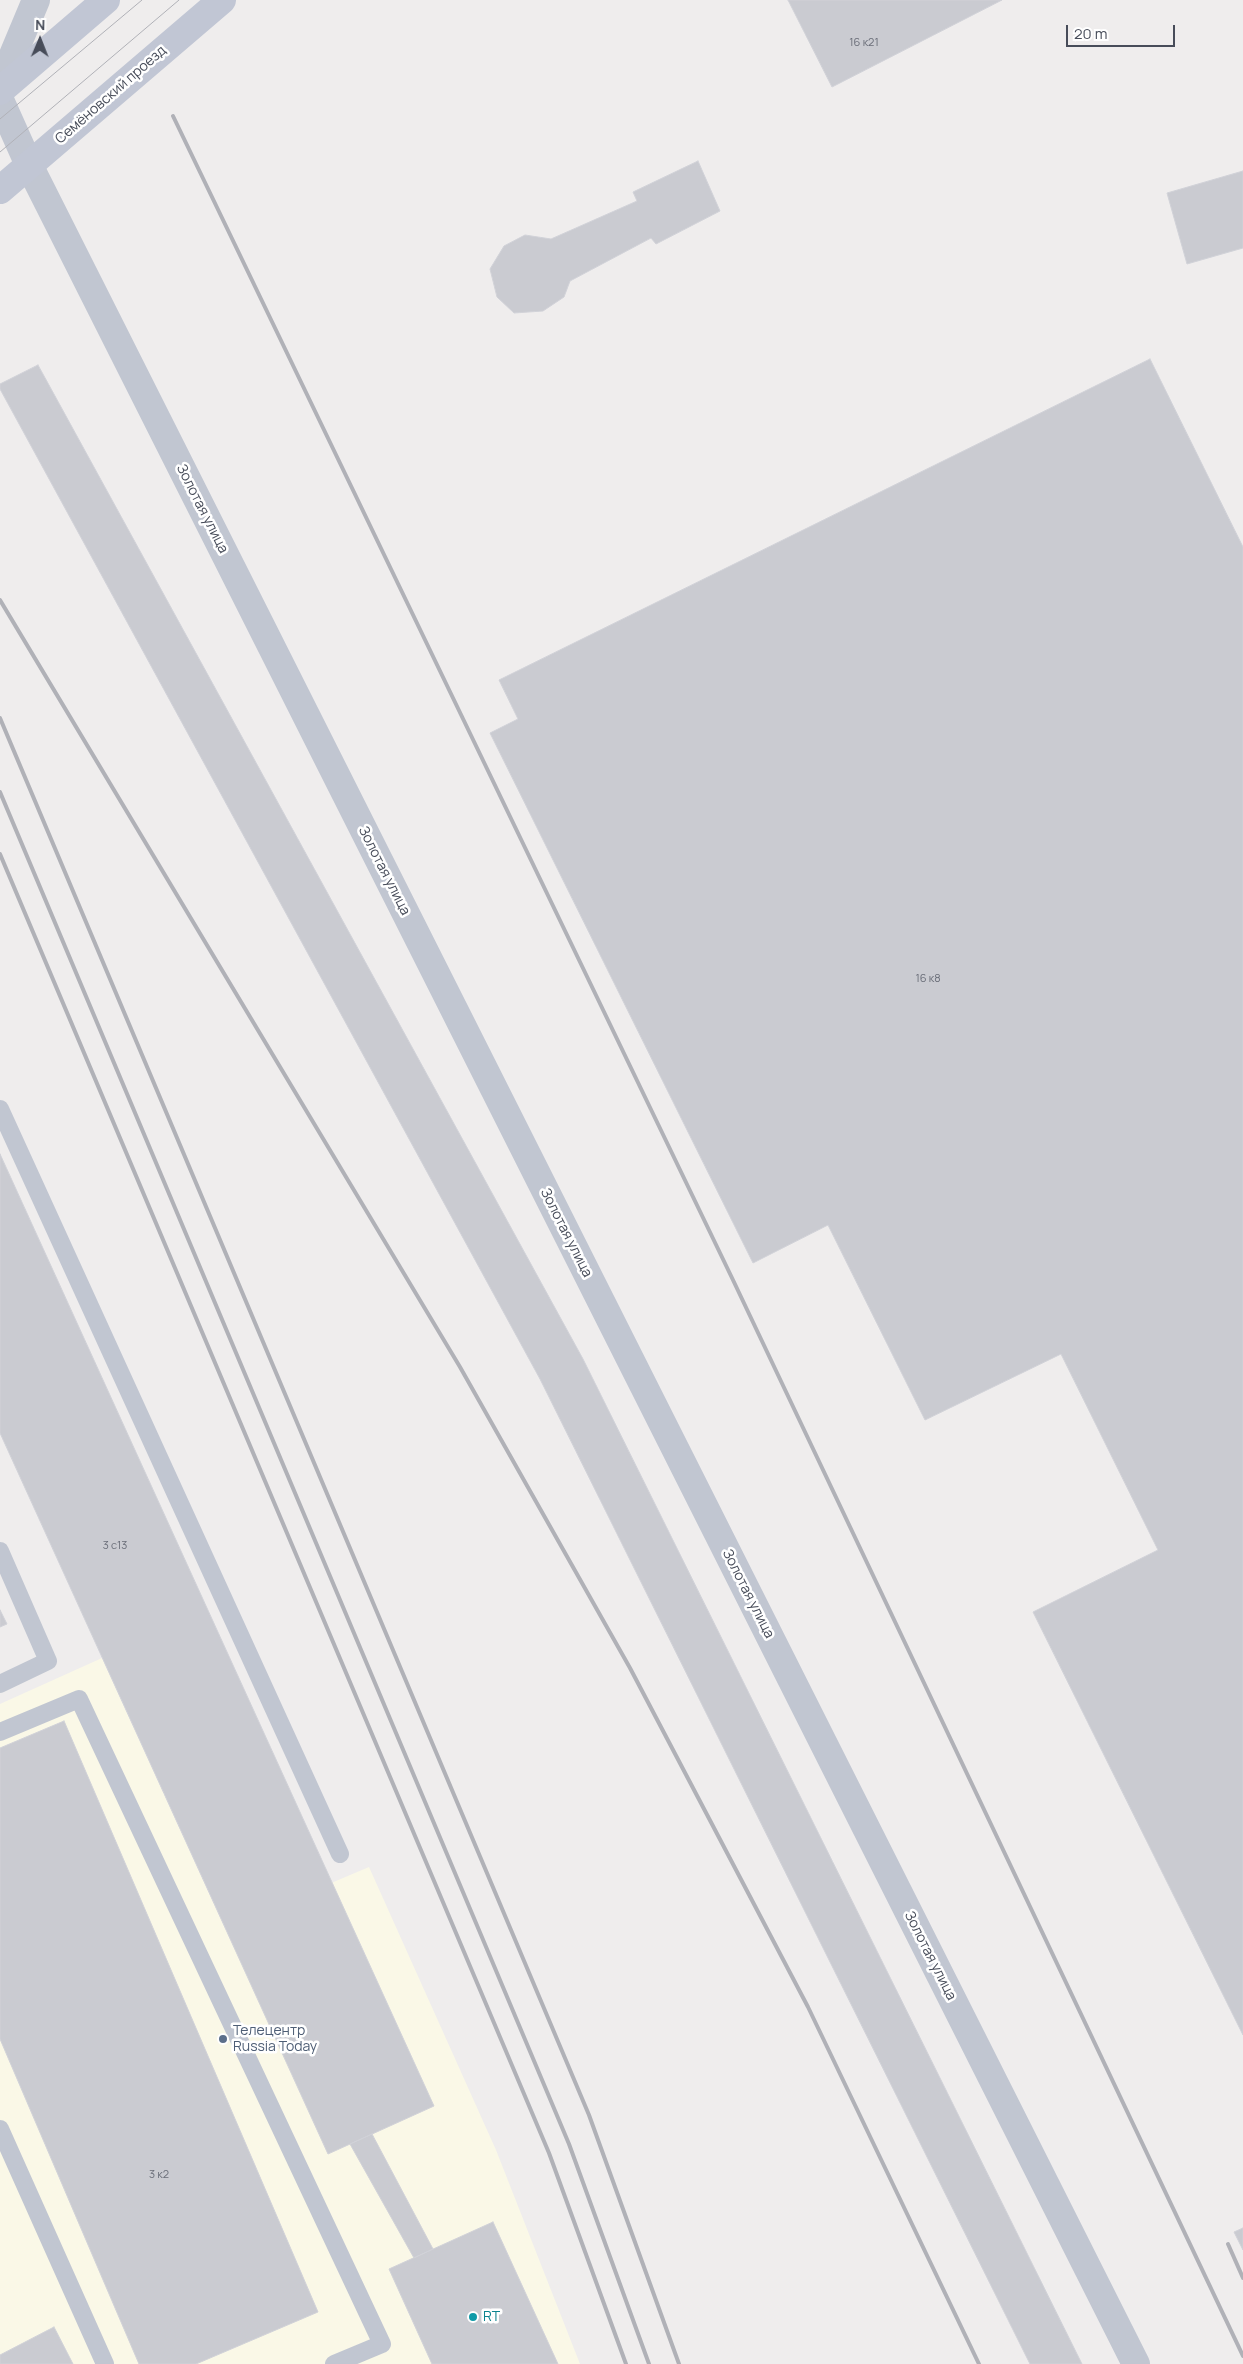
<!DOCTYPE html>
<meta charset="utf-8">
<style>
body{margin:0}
#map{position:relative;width:1243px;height:2364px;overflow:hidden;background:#efeded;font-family:Manrope,sans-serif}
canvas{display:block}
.north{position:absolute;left:15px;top:15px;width:50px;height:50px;-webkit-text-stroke:4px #fff;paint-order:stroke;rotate:1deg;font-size:14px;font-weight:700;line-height:20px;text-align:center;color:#474c59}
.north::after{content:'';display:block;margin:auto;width:18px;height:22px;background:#474c59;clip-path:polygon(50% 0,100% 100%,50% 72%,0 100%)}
.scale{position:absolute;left:1066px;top:25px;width:109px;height:22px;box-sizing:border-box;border:2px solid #474c59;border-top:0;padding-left:6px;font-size:15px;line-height:18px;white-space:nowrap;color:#474c59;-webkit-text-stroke:4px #fff;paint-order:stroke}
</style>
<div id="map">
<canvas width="1243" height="2364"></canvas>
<div class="north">N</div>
<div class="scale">20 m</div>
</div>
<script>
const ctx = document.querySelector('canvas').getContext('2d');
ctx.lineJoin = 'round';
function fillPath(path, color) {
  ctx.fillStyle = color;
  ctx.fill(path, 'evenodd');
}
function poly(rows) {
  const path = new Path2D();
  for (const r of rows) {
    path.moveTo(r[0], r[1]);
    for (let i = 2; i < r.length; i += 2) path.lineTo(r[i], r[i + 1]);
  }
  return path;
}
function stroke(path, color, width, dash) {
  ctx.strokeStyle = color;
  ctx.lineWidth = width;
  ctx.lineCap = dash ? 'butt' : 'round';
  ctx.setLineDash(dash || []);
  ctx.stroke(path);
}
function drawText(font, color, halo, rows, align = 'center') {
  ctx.font = font + ' Manrope,sans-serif';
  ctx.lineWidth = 5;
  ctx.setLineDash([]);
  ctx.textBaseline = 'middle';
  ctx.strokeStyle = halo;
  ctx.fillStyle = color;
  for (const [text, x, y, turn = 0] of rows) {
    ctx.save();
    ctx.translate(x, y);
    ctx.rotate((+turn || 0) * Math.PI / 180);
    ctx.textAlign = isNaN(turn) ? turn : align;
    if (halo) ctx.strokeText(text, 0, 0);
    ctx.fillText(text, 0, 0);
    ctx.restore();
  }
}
fillPath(poly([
 [102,1658,225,1928,369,1867,496,2150,580,2364,0,2364,0,1704]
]), '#faf8e7');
const building = poly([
 [788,0,1002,0,832,87,788,0],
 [698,161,720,211,656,244,651,238,570,281,564,297,543,311,514,313,497,297,490,269,504,246,525,235,551,239,637,201,633,192,698,161],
 [1243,171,1243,248,1187,264,1167,193,1243,171],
 [1150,359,1243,547,1243,2035,1033,1612,1158,1550,1061,1354,925,1420,828,1225,753,1263,490,733,518,719,499,680,1150,359],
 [38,365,583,1359,1082,2364,1030,2364,540,1379,0,389,0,384,38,365],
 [0,1154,434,2106,328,2154,0,1433,0,1154],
 [0,1610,7,1624,0,1627,0,1610],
 [64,1721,318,2312,196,2364,139,2364,0,2039,0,1748,64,1721],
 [372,2134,433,2249,414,2258,350,2144,372,2134],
 [493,2222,558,2364,432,2364,389,2269,493,2222],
 [1243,2228,1243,2250,1234,2232,1243,2228],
 [54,2327,73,2364,0,2364,0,2355,54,2327]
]);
fillPath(building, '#cacbd1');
stroke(building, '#d1d2d8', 1);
stroke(poly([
 [0,1109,340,1854],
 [0,1551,48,1661,0,1684],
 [0,1732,79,1699,382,2344,334,2364],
 [0,2129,105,2364]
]), '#c1c6d1', 18);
stroke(poly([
 [0,100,29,165]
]), '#c1c6d1', 28);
stroke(poly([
 [0,86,36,0],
 [29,165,1136,2364]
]), '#c1c6d1', 28);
stroke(poly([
 [0,91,106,0],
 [0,190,222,0]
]), '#c1c6d4', 28);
stroke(poly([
 [0,119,142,0],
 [0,152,179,0]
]), '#b0b1b7', 1);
stroke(poly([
 [173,116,733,1280,1243,2356],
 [0,600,460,1367,630,1668,808,2007,979,2364],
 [0,718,589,2115,679,2364],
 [0,792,569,2144,649,2364],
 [0,854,549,2153,626,2364],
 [1228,2244,1243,2278]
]), '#b0b1b7', 4);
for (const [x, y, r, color] of [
 [223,2039,5,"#5c6f8a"],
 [473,2317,5,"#0f9aa8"]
]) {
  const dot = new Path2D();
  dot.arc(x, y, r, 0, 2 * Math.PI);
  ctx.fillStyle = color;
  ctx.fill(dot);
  stroke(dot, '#fff', 2);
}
drawText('11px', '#686c77', null, [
 ["16 к21",864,43],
 ["16 к8",928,979],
 ["3 с13",115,1546],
 ["3 к2",159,2175]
]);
drawText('14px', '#474c59', '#fff', [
 ["Семёновский проезд",111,95,-41],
 ["Золотая улица",202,509,63],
 ["Золотая улица",384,871,63],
 ["Золотая улица",566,1233,63],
 ["Золотая улица",748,1594,63],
 ["Золотая улица",930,1956,63]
]);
drawText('14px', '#4e5e75', '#fff', [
 ["Телецентр",233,2031],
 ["Russia Today",233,2047]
], 'left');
drawText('14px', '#0d838f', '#fff', [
 ["RT",483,2317]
], 'left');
</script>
